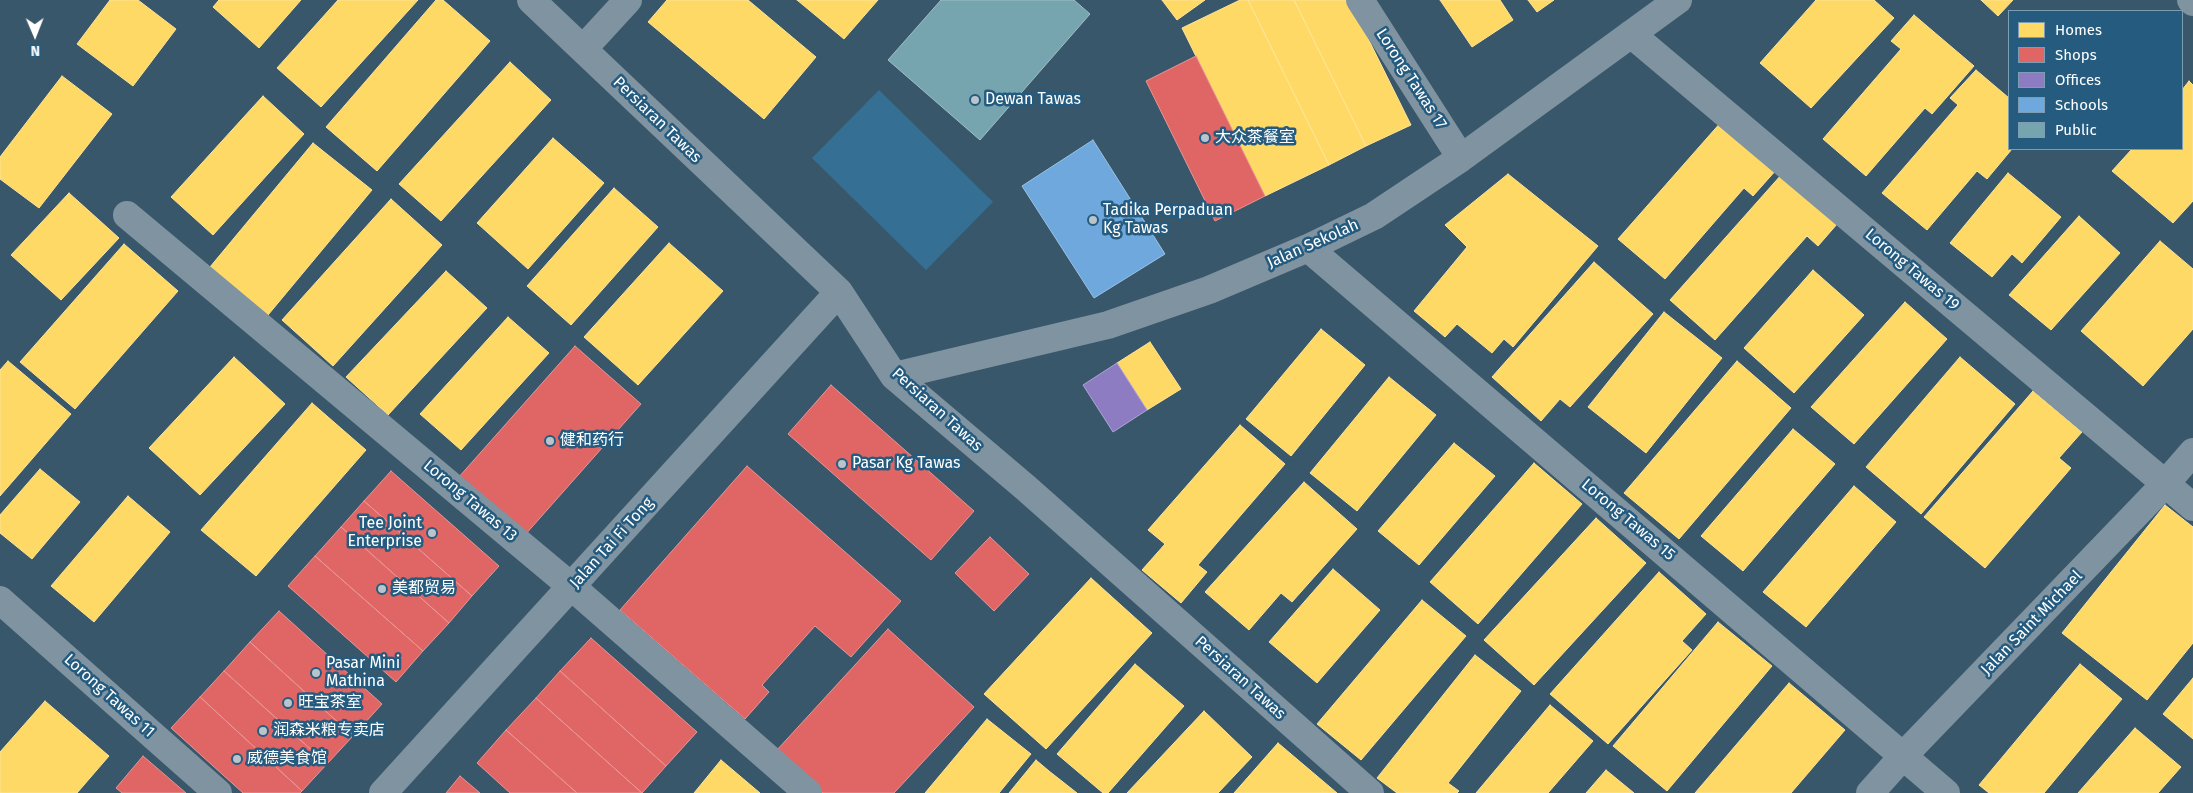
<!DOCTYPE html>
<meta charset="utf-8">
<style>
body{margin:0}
#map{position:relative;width:2193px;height:793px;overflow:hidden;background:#39576a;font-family:"Fira Sans",sans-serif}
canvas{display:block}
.legend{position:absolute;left:2008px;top:10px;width:175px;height:140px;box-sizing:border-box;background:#245b7f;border:1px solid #7c9db2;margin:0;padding:6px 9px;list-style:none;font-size:15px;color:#fff}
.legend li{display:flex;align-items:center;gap:10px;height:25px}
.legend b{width:25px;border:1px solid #7c9db2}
.north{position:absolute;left:10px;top:10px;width:50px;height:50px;-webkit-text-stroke:4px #245b7f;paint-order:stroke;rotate:179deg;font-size:14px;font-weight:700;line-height:20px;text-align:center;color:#fff}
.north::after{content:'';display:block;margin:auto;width:18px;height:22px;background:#fff;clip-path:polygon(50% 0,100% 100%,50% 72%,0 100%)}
</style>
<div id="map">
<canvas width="2193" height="793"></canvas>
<ul class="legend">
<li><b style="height:14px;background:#ffd966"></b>Homes</li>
<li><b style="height:14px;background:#e06666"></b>Shops</li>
<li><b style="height:14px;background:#8e7cc3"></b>Offices</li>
<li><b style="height:14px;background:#6fa8dc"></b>Schools</li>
<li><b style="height:14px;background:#76a5af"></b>Public</li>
</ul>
<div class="north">N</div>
</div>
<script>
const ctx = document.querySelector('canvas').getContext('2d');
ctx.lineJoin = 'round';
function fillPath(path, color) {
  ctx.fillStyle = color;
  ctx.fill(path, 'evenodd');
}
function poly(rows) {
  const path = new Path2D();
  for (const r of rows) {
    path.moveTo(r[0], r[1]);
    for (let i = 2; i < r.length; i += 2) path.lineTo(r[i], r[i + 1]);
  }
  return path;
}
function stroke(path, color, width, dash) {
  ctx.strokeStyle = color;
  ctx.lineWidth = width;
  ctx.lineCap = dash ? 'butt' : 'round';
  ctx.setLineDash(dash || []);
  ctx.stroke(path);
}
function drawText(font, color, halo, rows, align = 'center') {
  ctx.font = font + ' "Fira Sans","Noto Sans SC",sans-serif';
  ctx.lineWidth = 5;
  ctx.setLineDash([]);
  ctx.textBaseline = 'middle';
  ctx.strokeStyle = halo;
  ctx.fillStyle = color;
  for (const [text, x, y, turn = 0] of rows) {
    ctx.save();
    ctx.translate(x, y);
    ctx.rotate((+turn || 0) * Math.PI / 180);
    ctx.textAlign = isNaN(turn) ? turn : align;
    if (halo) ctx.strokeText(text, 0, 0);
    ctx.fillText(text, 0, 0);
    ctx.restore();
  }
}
fillPath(poly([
 [879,90,993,202,926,270,812,158]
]), '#357094');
const homes = poly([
 [110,0,138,0,176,29,133,86,77,44,110,0],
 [219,0,301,0,259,48,213,7,219,0],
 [338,0,418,0,321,107,277,68,338,0],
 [436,0,443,0,490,41,377,171,326,127,436,0],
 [667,0,748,0,816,57,764,119,648,22,667,0],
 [797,0,878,0,844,39,797,0],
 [1162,0,1205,0,1177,20,1162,0],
 [1240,0,1248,0,1329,165,1265,196,1182,28,1240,0],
 [1248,0,1294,0,1366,146,1329,165,1248,0],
 [1294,0,1349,0,1411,125,1366,146,1294,0],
 [1440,0,1500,0,1513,20,1472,47,1440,0],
 [1528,0,1554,0,1537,12,1528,0],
 [1816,0,1874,0,1894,18,1811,108,1760,63,1816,0],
 [1981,0,2013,0,1998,16,1981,0],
 [1914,15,1974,66,1932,114,1925,108,1866,176,1823,139,1901,49,1891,41,1914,15],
 [510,62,551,100,441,221,399,184,510,62],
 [1976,70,2009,98,2009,149,2012,149,1987,179,1977,171,1927,230,1882,193,1958,105,1950,98,1976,70],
 [62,76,112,114,39,208,0,179,0,157,62,76],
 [2189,81,2193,85,2193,201,2173,223,2112,171,2132,149,2182,149,2182,90,2189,81],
 [263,96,304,134,213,235,171,197,263,96],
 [1722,121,1777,169,1753,196,1744,188,1665,279,1618,239,1722,121],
 [553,138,604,183,528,269,477,223,553,138],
 [313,143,372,190,268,315,210,267,313,143],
 [2008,173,2061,217,2022,263,2012,254,1992,277,1950,243,2008,173],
 [1508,174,1598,246,1513,347,1504,339,1492,353,1457,324,1445,337,1414,311,1467,247,1445,225,1508,174],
 [1782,174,1838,223,1818,246,1807,236,1715,340,1670,300,1782,174],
 [614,188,658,227,571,325,527,286,614,188],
 [69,193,119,238,61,300,11,255,69,193],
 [391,199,442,245,333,366,282,320,391,199],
 [2079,216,2120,253,2051,330,2009,295,2079,216],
 [2160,241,2193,269,2193,329,2143,386,2081,331,2160,241],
 [669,243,723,291,638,385,584,337,669,243],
 [124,244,178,291,75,409,20,362,124,244],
 [1594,262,1653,314,1570,407,1560,399,1541,421,1492,377,1594,262],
 [1813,270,1864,315,1794,393,1744,348,1813,270],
 [446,271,487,308,388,415,346,377,446,271],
 [1905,302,1947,339,1854,444,1811,407,1905,302],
 [1664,312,1722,358,1646,453,1588,407,1664,312],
 [508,317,549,353,461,450,420,414,508,317],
 [1321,329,1365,365,1291,456,1246,419,1321,329],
 [1150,342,1181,389,1147,410,1117,363,1150,342],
 [234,357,285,404,200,495,149,448,234,357],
 [1960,357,2015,404,1921,514,1866,467,1960,357],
 [8,361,71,414,0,496,0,370,8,361],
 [1737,361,1791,408,1679,539,1624,493,1737,361],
 [1389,377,1436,415,1357,511,1310,473,1389,377],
 [2033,391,2082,432,2059,458,2071,468,1985,568,1924,517,2033,391],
 [312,403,366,450,256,576,201,530,312,403],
 [1240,425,1285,464,1198,565,1207,572,1181,603,1142,570,1165,544,1148,530,1240,425],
 [1793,429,1835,464,1743,571,1701,536,1793,429],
 [1454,443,1495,476,1419,565,1378,531,1454,443],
 [1534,463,1582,504,1478,624,1430,582,1534,463],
 [40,469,80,502,32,559,0,533,0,515,40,469],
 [1304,482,1357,529,1292,602,1281,593,1249,630,1205,592,1304,482],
 [1854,486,1896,522,1806,627,1763,592,1854,486],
 [128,496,170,532,94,622,51,586,128,496],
 [2165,505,2193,527,2193,643,2147,700,2062,633,2165,505],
 [1596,518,1646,563,1534,685,1484,640,1596,518],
 [1333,569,1380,610,1317,683,1269,642,1333,569],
 [1659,572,1706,614,1682,641,1692,650,1608,744,1550,694,1659,572],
 [1091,578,1152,633,1046,749,984,694,1091,578],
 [1422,600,1466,636,1361,760,1317,724,1422,600],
 [1718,622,1772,666,1667,791,1613,746,1718,622],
 [1475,655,1521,691,1448,783,1459,791,1457,793,1397,793,1377,778,1475,655],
 [1135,664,1184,706,1108,793,1103,793,1057,754,1135,664],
 [2080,664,2122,699,2044,793,1989,793,1979,785,2080,664],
 [2193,678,2193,739,2163,714,2193,678],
 [1789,683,1845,730,1791,793,1695,793,1789,683],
 [45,701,109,756,77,793,0,793,0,752,45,701],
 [1550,705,1593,741,1548,793,1476,793,1550,705],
 [1204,711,1252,757,1218,793,1127,793,1204,711],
 [987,719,1031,754,999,793,925,793,987,719],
 [2135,728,2181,767,2158,793,2078,793,2135,728],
 [1278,743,1337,793,1234,793,1278,743],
 [721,760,760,793,694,793,721,760],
 [1036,760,1049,771,1077,793,1009,793,1036,760],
 [1606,770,1634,793,1586,793,1606,770]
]);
fillPath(homes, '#ffd966');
stroke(homes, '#ffe494', 1);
const shops = poly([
 [1196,56,1265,196,1215,221,1146,81,1196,56],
 [575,346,641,404,524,536,458,478,575,346],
 [831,385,974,511,931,560,788,434,831,385],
 [747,466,901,601,851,657,815,626,762,685,769,692,745,719,620,610,747,466],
 [391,471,499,566,472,596,364,501,391,471],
 [364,501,472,596,449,623,341,527,364,501],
 [341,527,449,623,423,651,315,556,341,527],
 [990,537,1029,574,994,611,955,573,990,537],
 [315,556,423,651,396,682,288,586,315,556],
 [279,611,382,704,353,736,250,642,279,611],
 [888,629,974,707,894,793,823,793,776,751,888,629],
 [591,638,697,732,666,766,560,671,591,638],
 [250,642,353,736,327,764,224,671,250,642],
 [224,671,327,764,302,791,200,697,224,671],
 [560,671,666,766,642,793,536,698,560,671],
 [200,697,302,791,300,793,243,793,171,728,200,697],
 [536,698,642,793,577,793,506,730,536,698],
 [506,730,577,793,510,793,477,763,506,730],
 [143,756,186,793,122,793,116,788,143,756],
 [460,776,480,793,446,793,460,776]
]);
fillPath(shops, '#e06666');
stroke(shops, '#e99494', 1);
const offices = poly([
 [1117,363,1147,410,1113,432,1083,385,1117,363]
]);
fillPath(offices, '#8e7cc3');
stroke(offices, '#b0a3d5', 1);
const schools = poly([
 [1093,140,1165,254,1094,298,1022,186,1093,140]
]);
fillPath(schools, '#6fa8dc');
stroke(schools, '#9ac2e6', 1);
const public = poly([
 [941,0,1074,0,1090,14,980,140,888,60,941,0]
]);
fillPath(public, '#76a5af');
stroke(public, '#9fc0c7', 1);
stroke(poly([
 [531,0,839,292,894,376,1026,488,1370,793],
 [1360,0,1461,158],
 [2191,0,2193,2],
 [1631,34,2193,507],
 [583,49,628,0],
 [127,215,572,587,808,793],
 [1308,248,1946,793],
 [894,376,1108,325,1209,290,1308,248,1374,216,1461,158,1678,0],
 [0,600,218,793],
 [383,793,839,292],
 [1870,793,1904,755,2166,483,2193,452]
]), '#7f93a0', 28);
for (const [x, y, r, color] of [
 [975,100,5,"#bac4cb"],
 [1205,138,5,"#bac4cb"],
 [1093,220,5,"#bac4cb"],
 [550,441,5,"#bac4cb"],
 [842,464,5,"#bac4cb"],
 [432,533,5,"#bac4cb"],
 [382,589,5,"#bac4cb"],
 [316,673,5,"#bac4cb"],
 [288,703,5,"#bac4cb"],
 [263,731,5,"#bac4cb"],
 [237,759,5,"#bac4cb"]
]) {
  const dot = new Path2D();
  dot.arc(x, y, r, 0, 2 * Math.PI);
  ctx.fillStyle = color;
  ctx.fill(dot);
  stroke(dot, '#245b7f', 2);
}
drawText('16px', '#fff', '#245b7f', [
 ["Lorong Tawas 17",1411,79,57],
 ["Persiaran Tawas",657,120,44],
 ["Jalan Sekolah",1313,244,-24],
 ["Lorong Tawas 19",1912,270,40],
 ["Persiaran Tawas",937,410,42],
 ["Lorong Tawas 13",470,501,40],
 ["Lorong Tawas 15",1628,520,40],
 ["Jalan Tai Fi Tong",612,543,-48],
 ["Jalan Saint Michael",2032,623,-46],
 ["Persiaran Tawas",1240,678,42],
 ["Lorong Tawas 11",109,696,42]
]);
drawText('16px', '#fff', '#245b7f', [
 ["Dewan Tawas",985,100],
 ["大众茶餐室",1215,138],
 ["Tadika Perpaduan",1103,211],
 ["Kg Tawas",1103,229],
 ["健和药行",560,441],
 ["Pasar Kg Tawas",852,464],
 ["Tee Joint",422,524,"right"],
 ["Enterprise",422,542,"right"],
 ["美都贸易",392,589],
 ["Pasar Mini",326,664],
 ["Mathina",326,682],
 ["旺宝茶室",298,703],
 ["润森米粮专卖店",273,731],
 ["威德美食馆",247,759]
], 'left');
</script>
